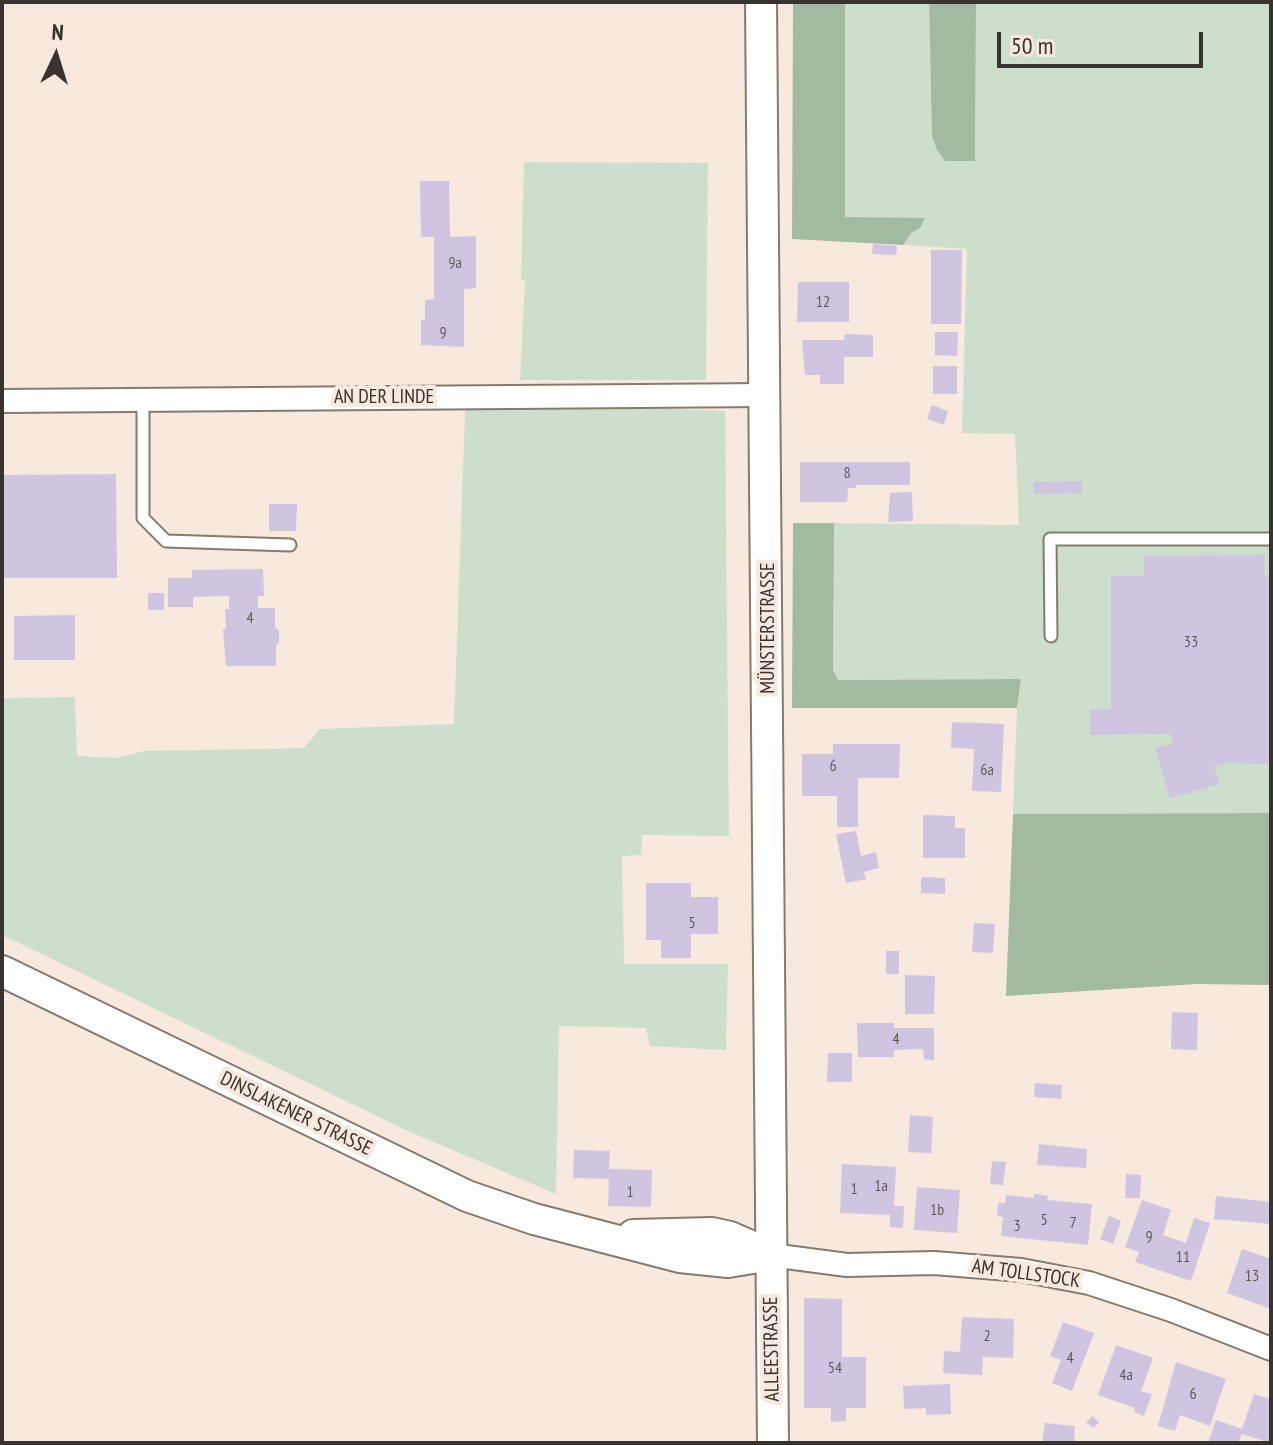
<!DOCTYPE html>
<meta charset="utf-8">
<style>
body{margin:0}
#map{position:relative;width:1273px;height:1445px;overflow:hidden;background:#f7e9de;font-family:"PT Sans Narrow",sans-serif}
canvas{display:block}
.frame{position:absolute;inset:0;border:4px solid #38332f;pointer-events:none}
.north{position:absolute;left:16px;top:16px;width:80px;height:80px;-webkit-text-stroke:6px #f7e9de;paint-order:stroke;rotate:4deg;font-size:22px;font-weight:700;line-height:32px;text-align:center;color:#38332f}
.north::after{content:'';display:block;margin:auto;width:28px;height:36px;background:#38332f;clip-path:polygon(50% 0,100% 100%,50% 72%,0 100%)}
.scale{position:absolute;left:997px;top:32px;width:206px;height:36px;box-sizing:border-box;border:4px solid #38332f;border-top:0;padding-left:10px;font-size:24px;line-height:28px;white-space:nowrap;color:#38332f;-webkit-text-stroke:6px #f7e9de;paint-order:stroke}
</style>
<div id="map">
<canvas width="1273" height="1445"></canvas>
<div class="frame"></div>
<div class="north">N</div>
<div class="scale">50 m</div>
</div>
<script>
const ctx = document.querySelector('canvas').getContext('2d');
ctx.lineJoin = 'round';
function fillPath(path, color) {
  ctx.fillStyle = color;
  ctx.fill(path, 'evenodd');
}
function poly(rows) {
  const path = new Path2D();
  for (const r of rows) {
    path.moveTo(r[0], r[1]);
    for (let i = 2; i < r.length; i += 2) path.lineTo(r[i], r[i + 1]);
  }
  return path;
}
function stroke(path, color, width, dash) {
  ctx.strokeStyle = color;
  ctx.lineWidth = width;
  ctx.lineCap = dash ? 'butt' : 'round';
  ctx.setLineDash(dash || []);
  ctx.stroke(path);
}
function drawText(font, color, halo, rows, align = 'center') {
  ctx.font = font + ' "PT Sans Narrow",sans-serif';
  ctx.lineWidth = 8;
  ctx.setLineDash([]);
  ctx.textBaseline = 'middle';
  ctx.strokeStyle = halo;
  ctx.fillStyle = color;
  for (const [text, x, y, turn = 0] of rows) {
    ctx.save();
    ctx.translate(x, y);
    ctx.rotate((+turn || 0) * Math.PI / 180);
    ctx.textAlign = isNaN(turn) ? turn : align;
    if (halo) ctx.strokeText(text, 0, 0);
    ctx.fillText(text, 0, 0);
    ctx.restore();
  }
}
fillPath(poly([
 [845,2,929,2,932,136,937,150,945,161,975,160,976,2,1271,2,1271,813,1013,814,1017,708,1021,679,838,680,833,670,834,523,1019,525,1015,434,962,433,967,249,903,245,911,233,920,228,925,218,845,218],
 [524,162,708,163,706,380,520,380,525,280,521,280],
 [610,407,725,411,729,836,642,835,641,855,622,856,624,964,728,964,726,1050,650,1046,646,1028,559,1026,556,1194,408,1131,2,935,2,698,75,697,77,756,117,758,144,751,304,748,320,729,454,724,465,410]
]), '#cddfcc');
fillPath(poly([
 [793,2,845,2,845,217,925,218,920,228,911,233,903,245,792,239],
 [929,2,976,2,975,161,945,161,937,150,932,136],
 [793,523,834,523,833,670,838,680,1021,679,1017,708,792,708],
 [1271,813,1271,985,1197,984,1006,996,1013,814]
]), '#a2b9a2');
fillPath(poly([
 [420,181,449,181,450,237,476,236,476,288,464,289,464,347,421,345,421,320,425,320,425,300,434,299,434,237,421,237],
 [873,244,897,246,896,255,872,254],
 [931,250,962,250,961,324,931,324],
 [798,282,849,282,849,322,797,322],
 [935,332,958,332,957,356,935,355],
 [845,334,873,335,873,357,844,357,844,384,820,384,820,375,805,375,802,340,844,340],
 [933,366,957,366,957,394,933,394],
 [932,405,948,411,944,425,927,419],
 [800,462,910,462,910,485,856,485,856,488,848,488,847,502,800,502],
 [116,474,117,578,2,578,2,475],
 [1082,481,1082,493,1034,494,1034,482],
 [912,492,913,521,888,522,890,493],
 [269,504,297,504,296,531,269,531],
 [1265,555,1264,575,1271,575,1271,764,1226,763,1214,766,1220,784,1170,798,1155,748,1173,743,1170,734,1090,735,1090,709,1111,709,1111,576,1144,576,1144,556],
 [263,569,264,596,258,596,258,608,275,608,275,627,279,631,279,642,276,646,276,666,226,666,223,630,226,628,225,609,229,609,229,596,193,597,193,607,168,607,168,578,192,578,192,570],
 [148,593,164,593,164,610,148,610],
 [75,615,75,660,14,660,14,616],
 [952,722,1004,724,1001,792,972,791,974,749,951,748],
 [833,744,900,744,899,778,858,778,858,827,837,827,837,796,802,796,802,754,833,754],
 [923,815,955,816,955,828,965,828,965,858,923,858],
 [856,831,861,856,876,852,879,868,864,872,866,879,846,883,836,834],
 [921,877,945,878,945,894,921,893],
 [646,883,691,883,691,897,718,897,718,934,691,934,691,958,661,958,661,940,646,940],
 [974,923,995,924,993,953,972,952],
 [886,951,899,951,899,974,886,974],
 [905,975,935,976,934,1014,905,1014],
 [1172,1012,1198,1013,1197,1050,1171,1049],
 [857,1023,894,1023,894,1028,934,1028,934,1060,924,1059,923,1049,894,1050,894,1057,858,1057],
 [828,1053,852,1053,852,1082,827,1082],
 [1035,1083,1062,1085,1061,1099,1034,1097],
 [910,1115,933,1117,931,1153,908,1152],
 [1039,1144,1087,1149,1086,1168,1037,1165],
 [574,1150,610,1151,609,1169,652,1170,651,1207,608,1206,609,1179,573,1178],
 [992,1161,1006,1162,1003,1185,990,1184],
 [842,1164,896,1167,894,1206,904,1206,903,1228,890,1227,890,1215,840,1213],
 [1126,1174,1141,1175,1140,1198,1125,1198],
 [917,1187,960,1190,957,1233,914,1230],
 [1034,1194,1048,1196,1047,1200,1092,1204,1088,1245,1001,1236,1003,1217,997,1216,998,1203,1005,1203,1006,1195,1034,1198],
 [1216,1196,1271,1202,1271,1224,1214,1219],
 [1142,1200,1171,1210,1163,1235,1174,1239,1186,1243,1194,1218,1210,1223,1191,1281,1135,1262,1139,1252,1125,1247],
 [1109,1216,1121,1221,1113,1244,1100,1239],
 [1242,1249,1271,1259,1271,1309,1227,1293],
 [804,1298,842,1299,842,1357,866,1357,866,1408,846,1408,846,1421,831,1422,831,1408,804,1408],
 [962,1317,1014,1319,1013,1358,983,1357,982,1375,943,1373,944,1351,960,1352],
 [1063,1322,1094,1333,1072,1391,1052,1383,1061,1360,1050,1356],
 [1116,1345,1153,1358,1141,1391,1152,1394,1144,1416,1134,1412,1135,1408,1098,1395],
 [1176,1362,1226,1379,1210,1426,1180,1415,1175,1431,1158,1426],
 [950,1384,951,1414,926,1415,926,1408,904,1409,903,1386],
 [1254,1394,1271,1399,1271,1443,1242,1434,1238,1443,1208,1443,1216,1420,1242,1429],
 [1093,1416,1099,1423,1093,1428,1086,1422],
 [1045,1423,1075,1426,1074,1443,1042,1443]
]), '#d0c5e1');
const lane = poly([
 [143,398,143,518,166,541,290,545],
 [1051,636,1050,539,1271,539]
]);
const street = poly([
 [2,401,766,395],
 [771,1255,847,1265,934,1263,1021,1270,1089,1283,1171,1310,1271,1349]
]);
const secondary = poly([
 [761,2,773,1443],
 [2,971,467,1196,534,1219,680,1257,728,1262,771,1255],
 [633,1235,712,1233,730,1237,771,1255]
]);
stroke(lane, '#867a6f', 15);
stroke(street, '#867a6f', 26);
stroke(secondary, '#867a6f', 34);
stroke(lane, '#fff', 11);
stroke(street, '#fff', 22);
stroke(secondary, '#fff', 30);
drawText('16px', '#5e585c', null, [
 ["9a",455,263],
 ["12",823,302],
 ["9",443,333],
 ["8",847,473],
 ["4",250,618],
 ["33",1191,642],
 ["6",833,766],
 ["6a",987,770],
 ["5",692,923],
 ["4",896,1039],
 ["1a",881,1186],
 ["1",854,1189],
 ["1",630,1192],
 ["1b",937,1210],
 ["5",1044,1220],
 ["7",1073,1223],
 ["3",1017,1226],
 ["9",1149,1237],
 ["11",1183,1257],
 ["13",1252,1276],
 ["2",987,1336],
 ["4",1070,1358],
 ["54",835,1368],
 ["4a",1126,1375],
 ["6",1193,1394]
]);
drawText('20px', '#38332f', '#f7e9de', [
 ["AN DER LINDE",384,397],
 ["MÜNSTERSTRASSE",768,628,-90],
 ["DINSLAKENER STRASSE",296,1114,26],
 ["AM TOLLSTOCK",1026,1274,8],
 ["ALLEESTRASSE",772,1349,-91]
]);
</script>
